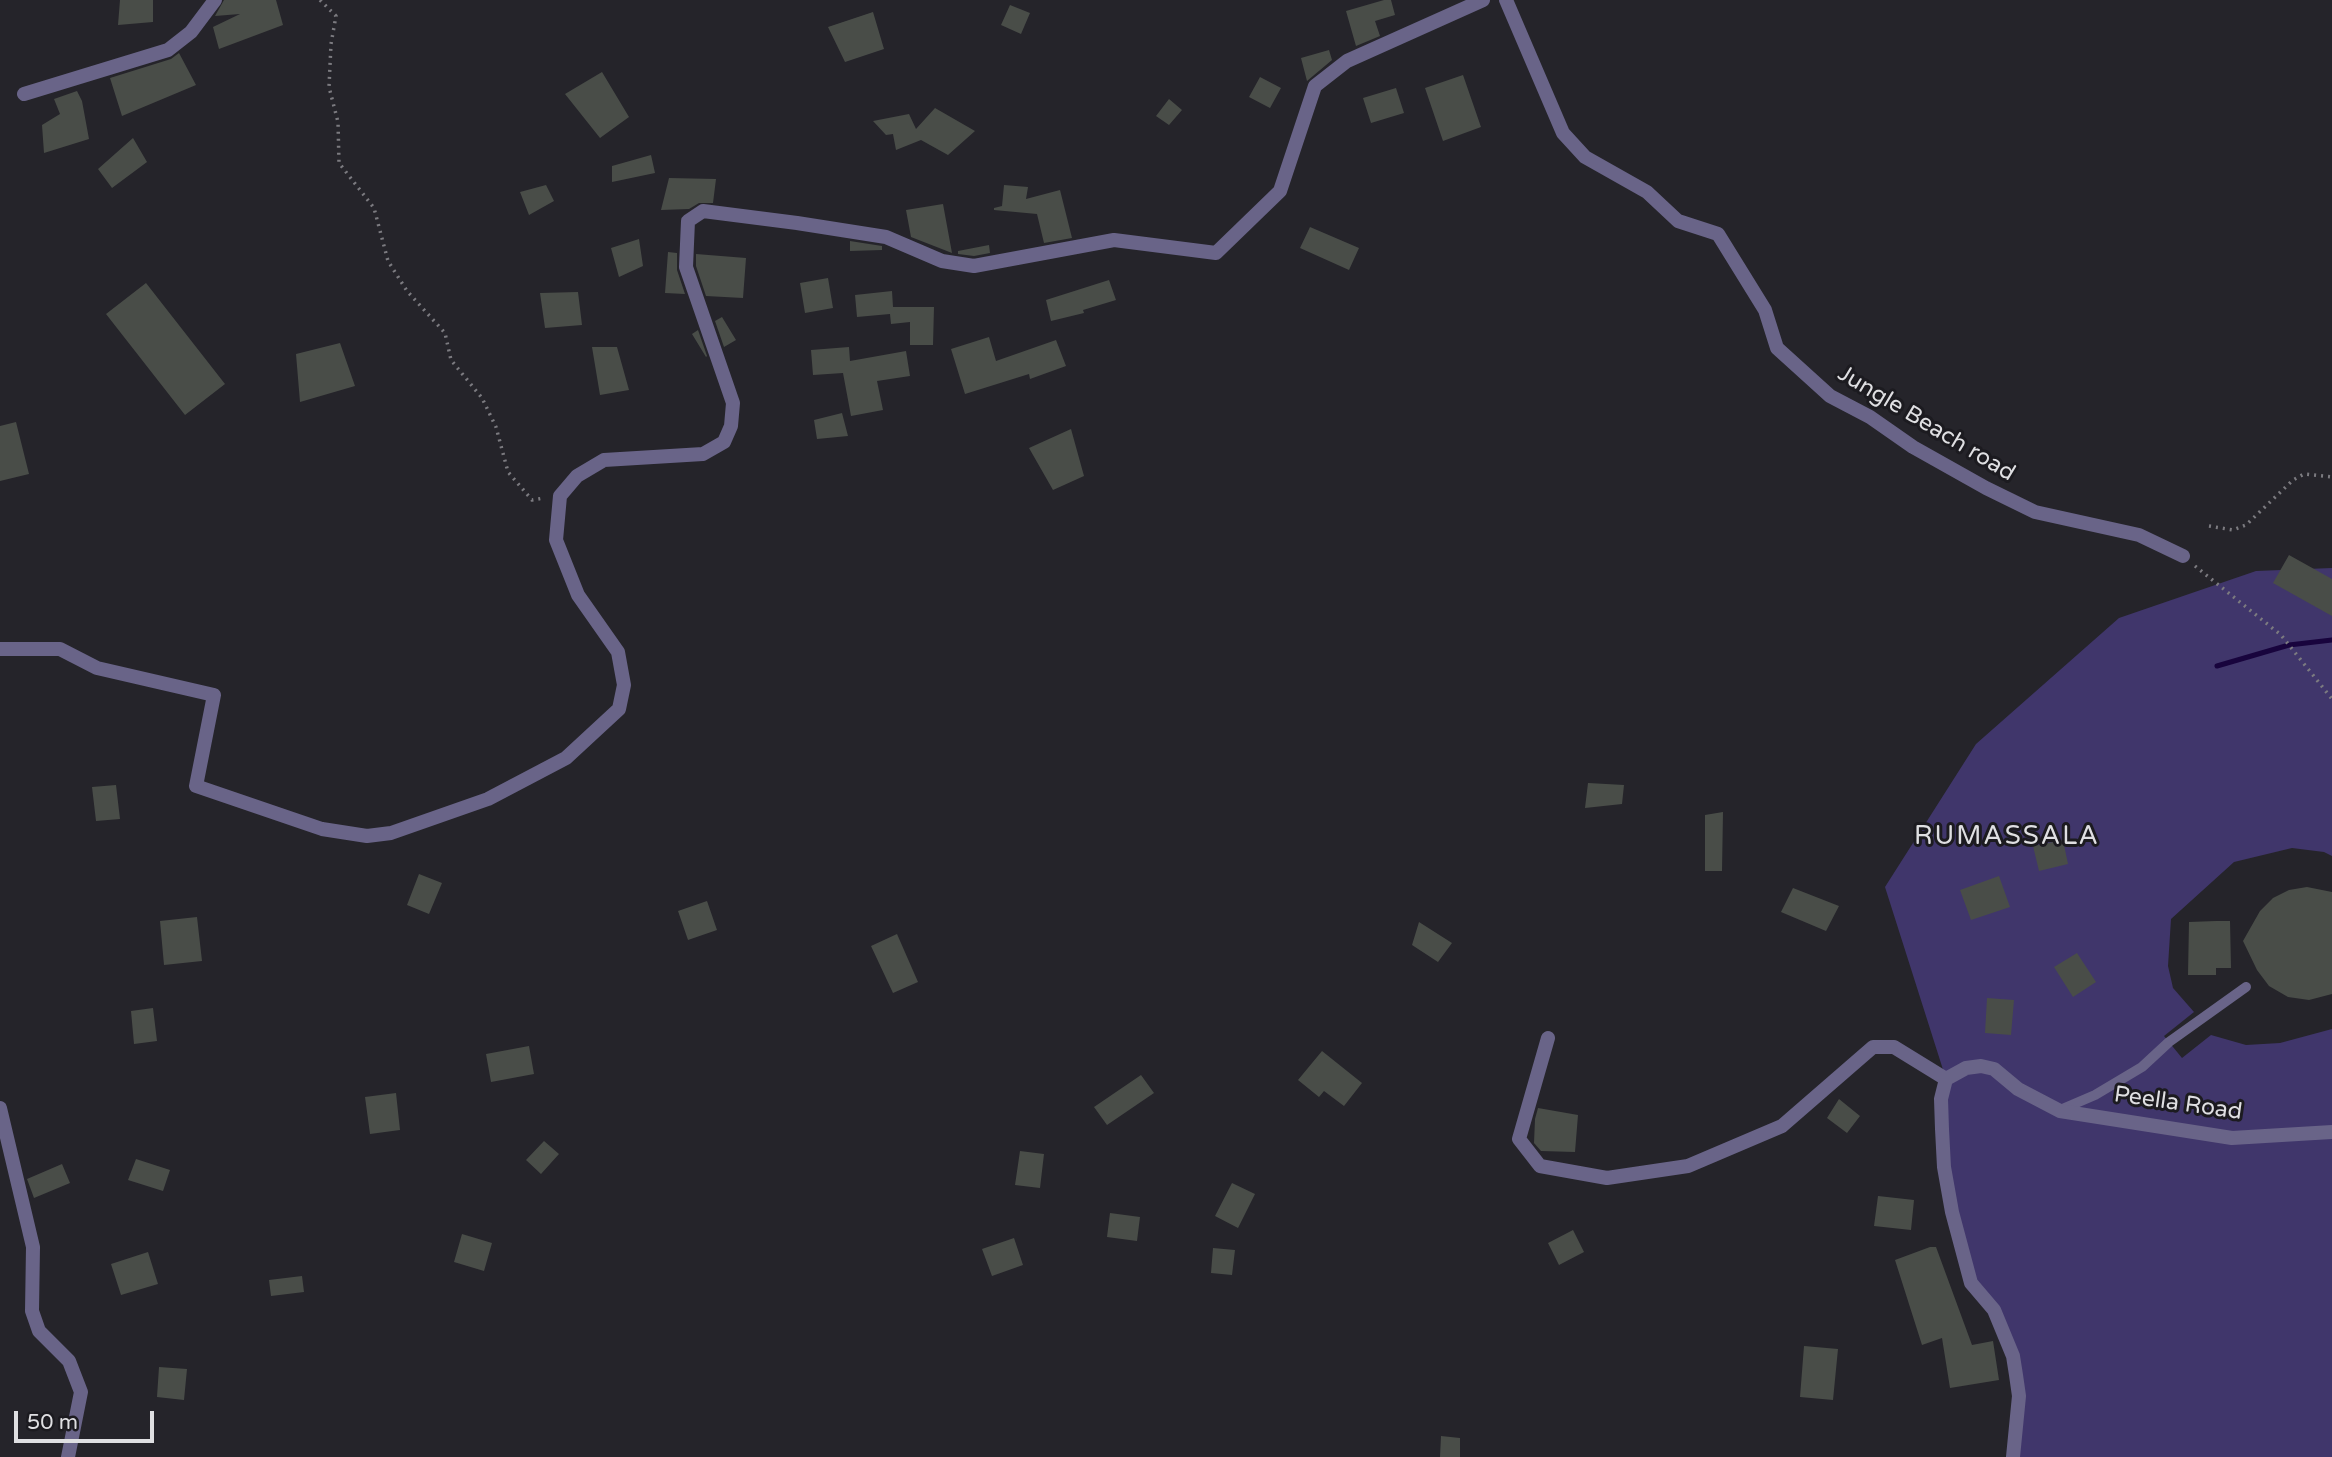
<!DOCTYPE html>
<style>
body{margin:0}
#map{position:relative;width:2332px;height:1457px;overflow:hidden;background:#25242a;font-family:"Varela Round",sans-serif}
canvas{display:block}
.scale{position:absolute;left:14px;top:1411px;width:140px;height:32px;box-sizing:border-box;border:4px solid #dfdfe2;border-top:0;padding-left:9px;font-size:21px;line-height:24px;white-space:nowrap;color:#dfdfe2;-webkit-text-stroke:5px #1c1b20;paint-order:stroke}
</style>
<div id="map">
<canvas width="2332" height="1457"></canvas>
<div class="scale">50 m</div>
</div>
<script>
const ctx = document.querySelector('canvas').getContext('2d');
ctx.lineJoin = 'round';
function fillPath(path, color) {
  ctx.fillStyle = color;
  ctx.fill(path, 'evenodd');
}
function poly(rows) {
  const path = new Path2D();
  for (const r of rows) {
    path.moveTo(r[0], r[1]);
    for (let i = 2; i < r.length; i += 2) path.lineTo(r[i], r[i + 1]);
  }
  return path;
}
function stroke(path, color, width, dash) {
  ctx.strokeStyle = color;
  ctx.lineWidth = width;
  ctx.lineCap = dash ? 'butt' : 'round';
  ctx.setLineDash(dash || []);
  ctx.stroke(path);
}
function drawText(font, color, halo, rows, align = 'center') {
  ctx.font = font + ' "Varela Round",sans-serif';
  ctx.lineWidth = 6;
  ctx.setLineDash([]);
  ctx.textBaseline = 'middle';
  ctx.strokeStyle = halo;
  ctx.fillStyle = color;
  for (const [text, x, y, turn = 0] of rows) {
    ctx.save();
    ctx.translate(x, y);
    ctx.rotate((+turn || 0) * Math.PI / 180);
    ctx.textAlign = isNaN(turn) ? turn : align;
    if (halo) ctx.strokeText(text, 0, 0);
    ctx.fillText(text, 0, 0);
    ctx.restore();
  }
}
fillPath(poly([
 [2332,568,2332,856,2324,852,2292,848,2234,862,2171,919,2168,966,2173,988,2194,1012,2164,1036,2182,1058,2211,1035,2246,1045,2280,1043,2332,1029,2332,1457,2013,1457,2013,1356,1971,1283,1952,1212,1946,1079,1885,887,1976,744,2119,618,2256,571]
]), '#40366b');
stroke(poly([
 [2217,666,2289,645,2332,640]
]), '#18043d', 5);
fillPath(poly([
 [120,0,153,0,153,22,118,25],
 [224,0,276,0,283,25,219,49,213,27,240,14,215,16],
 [1384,0,1391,0,1395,15,1375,21,1380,36,1356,46,1346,11],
 [1010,5,1030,13,1021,34,1001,25],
 [873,12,884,49,845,62,828,27],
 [1329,50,1332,60,1307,81,1301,58],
 [179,53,196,85,122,116,110,78,171,59],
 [602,72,629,117,600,138,565,94],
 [1463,75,1481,127,1443,141,1425,88],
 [1260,77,1281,88,1270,108,1249,97],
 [1396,88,1404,113,1371,123,1363,98],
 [77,91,82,101,89,139,44,153,42,125,60,114,54,99],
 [1169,99,1182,110,1169,125,1156,116],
 [935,108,975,131,948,155,921,140,896,150,893,134,886,135,873,121,909,114,916,129],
 [133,138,147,162,112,188,98,169],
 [651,155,655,173,612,182,612,166],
 [669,178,716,179,713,203,699,203,689,209,661,210],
 [546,185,554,201,529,215,520,192],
 [1004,185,1028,187,1026,199,1060,190,1072,238,1044,243,1037,214,994,210,994,208,1002,206],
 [943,204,952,253,911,237,906,210],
 [1310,227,1359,248,1349,270,1300,248],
 [639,239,643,266,619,277,611,248],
 [850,241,882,246,882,250,850,251],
 [989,245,990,253,974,256,958,254,958,251],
 [668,252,677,253,677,270,685,294,665,293],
 [696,254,746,258,743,298,706,296,696,266],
 [828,278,833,308,805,313,800,283],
 [1109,280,1116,300,1083,310,1084,313,1051,321,1046,300],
 [146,283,225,384,185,415,106,314],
 [892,291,893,307,934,307,933,345,910,345,910,322,891,324,890,314,857,317,855,295],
 [578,292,582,325,545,328,540,293],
 [722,317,736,340,724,347,715,321],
 [698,330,707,356,706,357,692,334],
 [989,337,996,361,1056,340,1066,366,1030,379,1029,374,965,394,951,349],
 [340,343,355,386,300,402,296,354],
 [592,347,617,347,629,390,600,395],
 [849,347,850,361,906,351,910,376,877,381,883,410,851,416,843,373,813,375,811,350],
 [842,413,848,436,817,439,814,420],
 [16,422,29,474,0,481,0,426],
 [1071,429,1084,476,1053,490,1029,448],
 [2289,555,2332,579,2332,616,2273,583],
 [1588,783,1624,785,1622,804,1585,808],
 [116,785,120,819,96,821,92,787],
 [1723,812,1722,871,1705,871,1705,815],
 [2063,840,2068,864,2039,871,2033,846],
 [419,874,442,883,429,914,407,905],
 [1999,876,2010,907,1971,920,1960,890],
 [2307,887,2332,892,2332,994,2309,1000,2288,997,2269,986,2257,970,2243,941,2260,911,2273,898,2289,890],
 [1793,888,1839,906,1826,931,1781,912],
 [707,901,717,930,688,940,678,911],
 [197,917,202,961,164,965,160,921],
 [2216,921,2230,921,2231,968,2216,968,2216,975,2188,975,2189,922],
 [1419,922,1452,943,1438,962,1412,945],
 [897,934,918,982,893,993,871,946],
 [2077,953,2096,982,2073,997,2054,967],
 [1987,998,2014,1000,2011,1035,1985,1033],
 [153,1008,157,1041,134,1044,131,1011],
 [529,1046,534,1074,491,1082,486,1054],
 [1322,1051,1362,1083,1344,1106,1324,1091,1319,1097,1298,1080],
 [1141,1075,1154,1093,1107,1125,1094,1107],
 [396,1093,400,1130,370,1134,365,1097],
 [1839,1099,1860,1116,1847,1133,1827,1118],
 [1538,1108,1578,1115,1575,1152,1541,1151,1534,1143,1535,1119],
 [544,1141,559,1154,541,1174,526,1160],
 [1020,1151,1044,1154,1040,1188,1015,1185],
 [136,1159,170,1170,163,1191,128,1180],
 [62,1164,70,1183,34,1198,27,1179],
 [1232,1183,1255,1194,1238,1228,1215,1216],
 [1878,1196,1914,1200,1911,1230,1874,1226],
 [1110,1213,1140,1217,1137,1241,1107,1237],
 [1573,1230,1584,1252,1559,1265,1548,1243],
 [462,1234,492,1243,484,1271,454,1262],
 [1014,1238,1023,1265,992,1276,982,1249],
 [1930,1247,1936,1247,1972,1345,1993,1341,1999,1380,1950,1388,1942,1338,1922,1345,1895,1260],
 [1213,1248,1235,1250,1232,1275,1211,1273],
 [148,1252,158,1284,121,1295,111,1264],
 [302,1276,304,1292,271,1296,269,1280],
 [1804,1346,1838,1349,1833,1400,1800,1397],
 [159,1367,187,1369,184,1400,157,1397],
 [1441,1436,1460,1438,1460,1457,1440,1457]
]), '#494d48');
stroke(poly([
 [320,0,336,16,331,44,329,87,338,122,339,163,374,208,388,261,407,291,445,333,451,360,482,398,496,427,508,472,532,500,544,498],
 [2209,526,2233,530,2246,525,2293,480,2304,474,2332,477],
 [2195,566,2281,635,2332,699]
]), '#7c7b80', 3.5, [2, 5]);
stroke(poly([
 [2060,1110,2095,1095,2142,1067,2169,1042,2246,987]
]), '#696488', 10);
stroke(poly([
 [1506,0,1563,133,1585,157,1647,192,1678,221,1718,234,1765,310,1777,348,1830,396,1870,417,1913,447,1986,488,2035,512,2139,535,2183,556],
 [24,94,168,50,191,32,215,0],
 [0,649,60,649,97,668,214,695,196,786,322,829,367,836,391,833,488,799,566,758,619,709,624,685,618,652,578,595,556,540,560,496,577,476,604,460,703,454,724,442,731,426,733,403,686,267,688,221,703,211,797,223,886,237,942,261,974,266,1114,240,1216,253,1280,191,1315,86,1347,61,1483,0],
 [1548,1038,1519,1139,1540,1166,1607,1178,1688,1166,1782,1126,1873,1047,1894,1047,1946,1079,1941,1099,1942,1129,1944,1167,1952,1212,1971,1283,1994,1310,2013,1356,2016,1375,2019,1396,2013,1457],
 [1946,1079,1966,1068,1981,1066,1994,1069,2018,1089,2060,1111,2232,1138,2332,1132],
 [0,1108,33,1247,32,1311,39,1331,69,1361,81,1392,68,1457]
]), '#696488', 14);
drawText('23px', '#dfdfe2', '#1c1b20', [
 ["Jungle Beach road",1926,424,31],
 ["Peella Road",2178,1104,8]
]);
ctx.letterSpacing = '2px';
drawText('26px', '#dfdfe2', '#1c1b20', [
 ["RUMASSALA",2007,837]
]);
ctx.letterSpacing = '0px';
</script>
